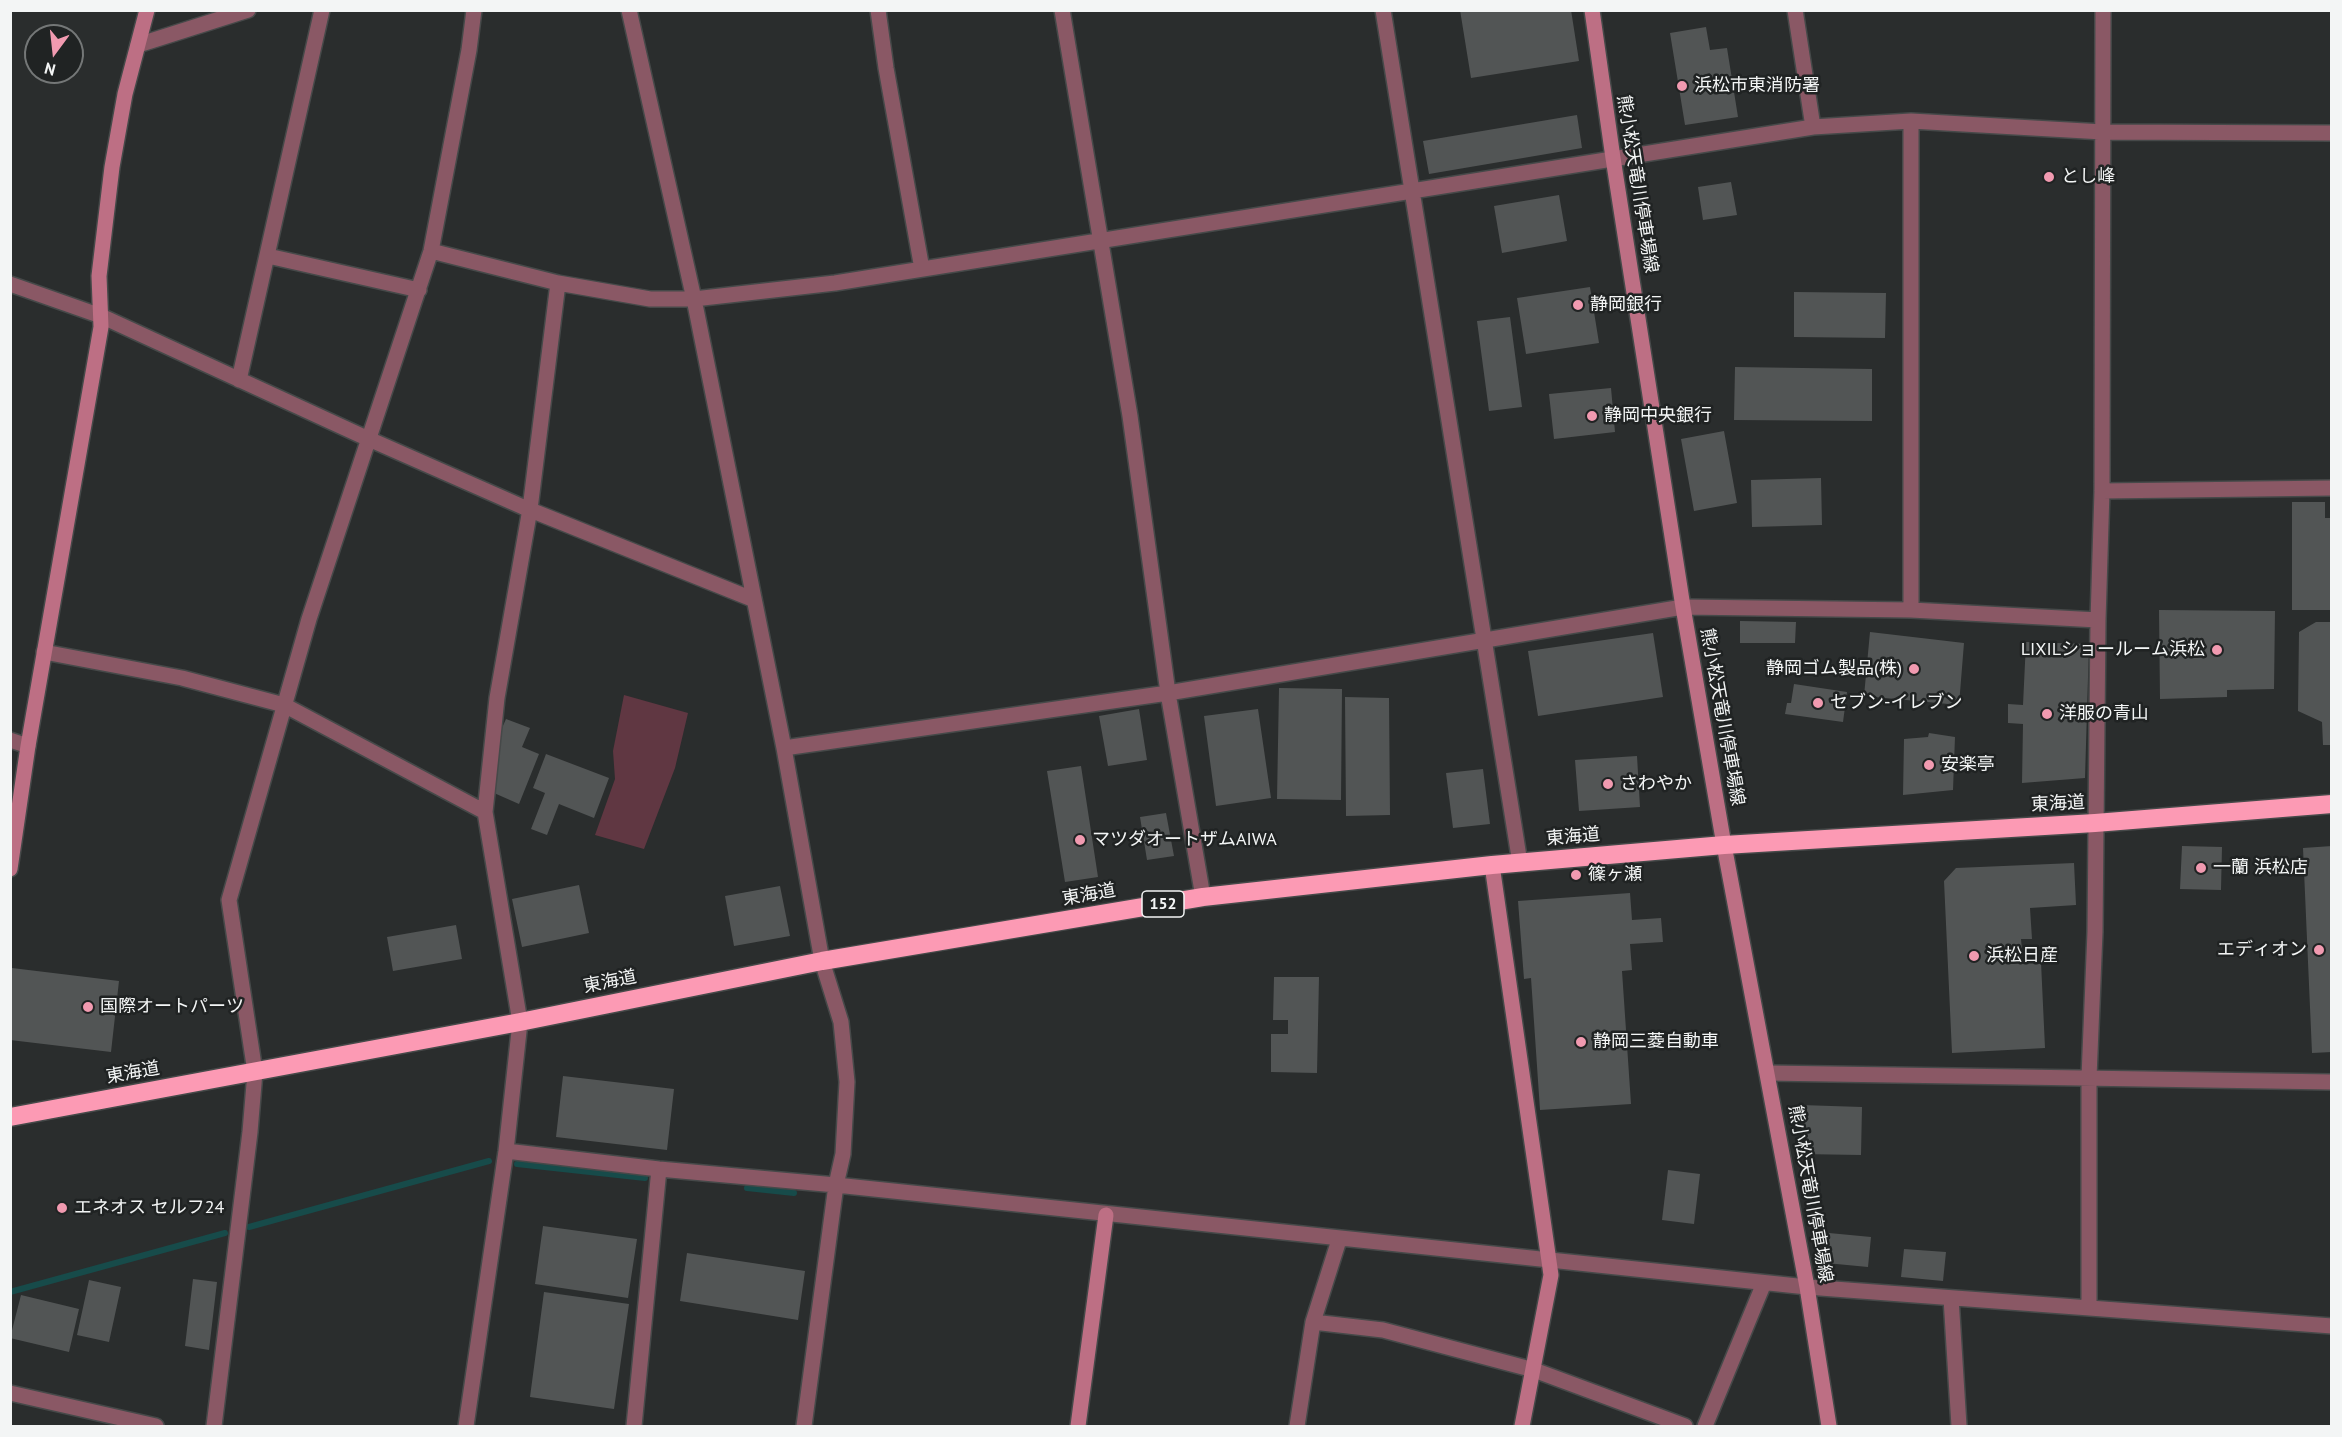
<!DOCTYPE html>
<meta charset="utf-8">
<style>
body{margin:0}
#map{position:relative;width:2342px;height:1437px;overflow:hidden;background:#2a2d2d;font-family:"PT Sans",sans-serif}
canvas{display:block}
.frame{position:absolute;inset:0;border:12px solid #f3f5f5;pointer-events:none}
.north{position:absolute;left:24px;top:24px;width:60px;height:60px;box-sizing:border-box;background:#202323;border:2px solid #747777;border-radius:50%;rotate:195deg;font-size:16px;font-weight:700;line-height:24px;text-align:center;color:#f3f5f5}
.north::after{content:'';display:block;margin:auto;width:21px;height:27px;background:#f19ab0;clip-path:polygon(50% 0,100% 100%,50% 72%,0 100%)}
</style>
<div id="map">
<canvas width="2342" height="1437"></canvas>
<div class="frame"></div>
<div class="north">N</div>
</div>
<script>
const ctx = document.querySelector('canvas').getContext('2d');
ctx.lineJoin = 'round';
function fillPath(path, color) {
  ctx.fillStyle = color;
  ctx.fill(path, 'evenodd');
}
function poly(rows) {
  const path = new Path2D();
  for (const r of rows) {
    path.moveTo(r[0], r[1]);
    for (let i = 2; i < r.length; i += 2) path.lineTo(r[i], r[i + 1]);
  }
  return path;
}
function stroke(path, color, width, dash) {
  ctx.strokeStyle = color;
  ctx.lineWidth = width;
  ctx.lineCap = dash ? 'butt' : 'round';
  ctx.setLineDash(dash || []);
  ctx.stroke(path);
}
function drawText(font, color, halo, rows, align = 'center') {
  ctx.font = font + ' "PT Sans","Noto Sans JP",sans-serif';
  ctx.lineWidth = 5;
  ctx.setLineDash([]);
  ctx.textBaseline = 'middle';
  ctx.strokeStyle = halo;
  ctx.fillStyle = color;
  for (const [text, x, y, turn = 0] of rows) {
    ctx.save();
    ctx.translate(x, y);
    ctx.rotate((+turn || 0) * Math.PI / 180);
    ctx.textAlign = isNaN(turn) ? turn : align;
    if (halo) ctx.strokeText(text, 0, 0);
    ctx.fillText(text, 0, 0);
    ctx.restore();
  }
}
fillPath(poly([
 [624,695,688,713,675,768,644,849,595,835,615,779,613,751]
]), '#603742');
stroke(poly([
 [517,1164,645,1178],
 [747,1188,794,1193],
 [249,1227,489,1161],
 [10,1292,225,1233]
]), '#174b4a', 6);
fillPath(poly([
 [1460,10,1571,10,1579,61,1471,78],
 [1706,27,1710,50,1727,48,1738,117,1685,125,1670,33],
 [1577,115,1582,148,1429,174,1423,141],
 [1731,182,1737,215,1703,220,1698,187],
 [1559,195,1567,241,1502,253,1494,206],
 [1590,287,1599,343,1526,354,1517,298],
 [1794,292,1886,293,1885,338,1794,337],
 [1510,317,1522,407,1489,411,1477,321],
 [1735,367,1872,369,1872,421,1734,420],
 [1611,388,1615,432,1554,439,1549,394],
 [1724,431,1737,503,1694,511,1681,439],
 [1821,478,1822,525,1752,527,1751,480],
 [2292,502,2325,502,2325,518,2332,518,2332,610,2292,610],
 [2159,610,2275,611,2274,689,2227,690,2227,697,2160,699],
 [1740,621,1796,622,1795,643,1740,643],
 [2316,622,2332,622,2332,745,2323,745,2322,722,2298,711,2299,632],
 [1870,632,1964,643,1959,705,1864,696],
 [1653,633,1663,697,1538,716,1528,651],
 [2026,642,2089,644,2085,778,2022,783,2023,724,2008,723,2008,704,2023,705],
 [1794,684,1847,692,1843,722,1785,714,1787,703,1791,703],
 [1279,688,1342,689,1341,800,1277,799],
 [1345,697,1389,698,1390,815,1346,816],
 [1139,709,1147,760,1108,766,1099,716],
 [1258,709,1271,798,1216,806,1204,716],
 [506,719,530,728,522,747,539,754,519,804,494,793,498,737],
 [1929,733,1955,737,1953,790,1903,795,1904,739,1928,737],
 [546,754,609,778,594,818,559,804,547,835,531,829,545,793,533,788],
 [1637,756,1640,807,1579,811,1575,760],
 [1081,766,1098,877,1065,882,1047,771],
 [1483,769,1490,824,1453,828,1446,773],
 [1166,813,1174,856,1147,860,1140,817],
 [2182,846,2222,847,2221,890,2180,889],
 [2332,846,2332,1052,2312,1053,2303,848],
 [2074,863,2076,905,2030,908,2032,939,2021,939,2022,950,2000,951,2000,963,2041,962,2045,1048,1952,1053,1944,881,1956,868],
 [579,885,589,933,522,947,512,899],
 [780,886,790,936,734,946,725,896],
 [1630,893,1632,920,1661,918,1663,942,1630,944,1632,970,1622,971,1631,1104,1540,1110,1531,978,1524,979,1518,901],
 [456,925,462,959,393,971,387,937],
 [12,968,119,981,111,1052,10,1040],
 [1274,977,1319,977,1317,1073,1271,1072,1271,1034,1288,1034,1288,1020,1273,1020],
 [563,1076,674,1089,667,1150,556,1137],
 [1801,1105,1862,1107,1861,1155,1800,1154],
 [1668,1170,1700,1174,1694,1224,1662,1220],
 [543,1226,637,1239,628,1298,535,1284],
 [1829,1233,1871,1237,1868,1267,1826,1263],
 [1904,1249,1946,1252,1943,1281,1901,1277],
 [687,1253,805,1271,798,1320,680,1301],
 [193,1279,217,1282,209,1350,185,1346],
 [89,1280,121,1287,109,1342,77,1335],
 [544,1292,629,1304,614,1409,530,1397],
 [21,1295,79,1309,69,1352,10,1338]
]), '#525555');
const street = poly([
 [629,10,694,299,784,748,822,961,841,1022,847,1082,843,1154,836,1185,804,1426],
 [878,10,886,68,922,269],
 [1062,10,1130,416,1168,693,1203,897],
 [1383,10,1520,863],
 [1795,10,1813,127],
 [138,45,248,10],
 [1911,121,1911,610],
 [431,251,558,283,530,509,497,698,485,812],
 [268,256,419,290],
 [558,283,650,299,694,299,835,283,1813,127,1911,121,2103,132,2332,133],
 [10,284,101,316,362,436,523,507,752,599],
 [239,380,322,10],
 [2102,491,2332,488],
 [44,652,182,678,284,705,485,812,520,1022,506,1151,466,1426],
 [10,740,28,746],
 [784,748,1168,693,1683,607,1911,610,2098,620],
 [1768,1073,2332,1082],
 [506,1151,659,1169,836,1185,1807,1287,2332,1326],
 [1339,1240,1313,1322,1383,1330,1534,1370,1685,1426],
 [1951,1298,1959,1426],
 [2089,1308,2089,1077,2095,932,2098,620,2102,491,2103,10],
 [10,1393,156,1426],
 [214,1426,250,1132,255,1072,229,900,309,619,431,251,469,50,474,10],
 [634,1426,659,1169],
 [1297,1426,1313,1322],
 [1705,1426,1764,1283]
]);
const secondary = poly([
 [1592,10,1613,158,1683,607,1724,845,1807,1287,1829,1426],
 [1492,865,1551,1275,1522,1426],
 [10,869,28,746,101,327,99,276,112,167,125,94,147,10],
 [1078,1426,1106,1215]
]);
const highway = poly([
 [10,1117,520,1022,822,961,1203,897,1492,865,1724,845,2095,823,2332,804]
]);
stroke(street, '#464949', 18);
stroke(secondary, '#464949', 18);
stroke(highway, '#464949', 21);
stroke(street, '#8a5865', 15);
stroke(secondary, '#bd6f84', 15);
stroke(highway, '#fc9ab4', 18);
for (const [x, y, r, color] of [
 [1682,86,6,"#f19ab0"],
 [2049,177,6,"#f19ab0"],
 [1578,305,6,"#f19ab0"],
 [1592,416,6,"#f19ab0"],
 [2217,650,6,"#f19ab0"],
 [1914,669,6,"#f19ab0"],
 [1818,703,6,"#f19ab0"],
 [2047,714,6,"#f19ab0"],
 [1929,765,6,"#f19ab0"],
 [1608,784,6,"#f19ab0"],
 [1080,840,6,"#f19ab0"],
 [2201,868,6,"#f19ab0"],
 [1576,875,6,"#f19ab0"],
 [2319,950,6,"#f19ab0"],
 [1974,956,6,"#f19ab0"],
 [88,1007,6,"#f19ab0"],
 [1581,1042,6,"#f19ab0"],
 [62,1208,6,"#f19ab0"]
]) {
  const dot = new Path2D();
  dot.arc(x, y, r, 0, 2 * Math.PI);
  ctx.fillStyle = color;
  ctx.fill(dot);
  stroke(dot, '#202323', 2);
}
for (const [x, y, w] of [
 [1163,904,42]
]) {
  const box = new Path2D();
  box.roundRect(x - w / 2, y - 13, w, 26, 4.5);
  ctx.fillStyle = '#202323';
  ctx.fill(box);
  stroke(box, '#f3f5f5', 1.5);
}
drawText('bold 16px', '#f3f5f5', null, [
 ["152",1163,904]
]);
drawText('18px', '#f3f5f5', '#202323', [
 ["浜松市東消防署",1694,86],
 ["とし峰",2061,177],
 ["静岡銀行",1590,305],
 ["静岡中央銀行",1604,416],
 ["LIXILショールーム浜松",2205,650,"right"],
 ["静岡ゴム製品(株)",1902,669,"right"],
 ["セブン-イレブン",1830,703],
 ["洋服の青山",2059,714],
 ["安楽亭",1941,765],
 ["さわやか",1620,784],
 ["マツダオートザムAIWA",1092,840],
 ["一蘭 浜松店",2213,868],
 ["篠ヶ瀬",1588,875],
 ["エディオン",2307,950,"right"],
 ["浜松日産",1986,956],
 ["国際オートパーツ",100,1007],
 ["静岡三菱自動車",1593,1042],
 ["エネオス セルフ24",74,1208]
], 'left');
drawText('18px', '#f3f5f5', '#202323', [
 ["熊小松天竜川停車場線",1637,184,81],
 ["熊小松天竜川停車場線",1722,717,80],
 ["東海道",2058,804,-3],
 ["東海道",1573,837,-5],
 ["東海道",1089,895,-10],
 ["東海道",610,982,-11],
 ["東海道",133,1073,-10],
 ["熊小松天竜川停車場線",1810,1194,80]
]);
</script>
